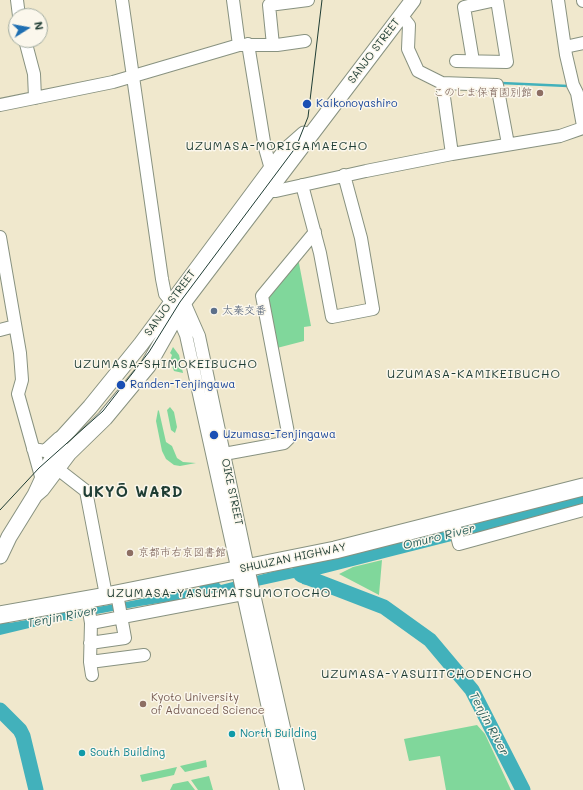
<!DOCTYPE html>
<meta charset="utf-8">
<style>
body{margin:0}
#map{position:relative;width:583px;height:790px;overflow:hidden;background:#f0e8cd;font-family:Mali,sans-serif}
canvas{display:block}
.north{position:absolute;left:8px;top:8px;width:40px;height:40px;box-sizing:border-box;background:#fbf7ec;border:1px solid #a3ada2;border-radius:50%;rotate:79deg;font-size:11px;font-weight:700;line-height:16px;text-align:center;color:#1f3d34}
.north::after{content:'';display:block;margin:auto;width:14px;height:18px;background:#1f6fb2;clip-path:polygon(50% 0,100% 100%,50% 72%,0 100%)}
</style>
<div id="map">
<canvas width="583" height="790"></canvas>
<div class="north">N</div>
</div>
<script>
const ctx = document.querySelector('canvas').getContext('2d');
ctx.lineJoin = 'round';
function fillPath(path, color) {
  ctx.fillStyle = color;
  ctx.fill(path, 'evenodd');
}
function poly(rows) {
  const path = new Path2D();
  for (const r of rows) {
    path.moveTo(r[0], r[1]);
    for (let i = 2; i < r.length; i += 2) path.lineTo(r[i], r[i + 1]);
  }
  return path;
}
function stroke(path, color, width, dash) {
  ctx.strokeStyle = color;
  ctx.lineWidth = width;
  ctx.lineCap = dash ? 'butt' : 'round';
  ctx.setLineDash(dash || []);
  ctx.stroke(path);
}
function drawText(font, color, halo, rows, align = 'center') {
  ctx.font = font + ' Mali,"Klee One",sans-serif';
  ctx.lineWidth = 3;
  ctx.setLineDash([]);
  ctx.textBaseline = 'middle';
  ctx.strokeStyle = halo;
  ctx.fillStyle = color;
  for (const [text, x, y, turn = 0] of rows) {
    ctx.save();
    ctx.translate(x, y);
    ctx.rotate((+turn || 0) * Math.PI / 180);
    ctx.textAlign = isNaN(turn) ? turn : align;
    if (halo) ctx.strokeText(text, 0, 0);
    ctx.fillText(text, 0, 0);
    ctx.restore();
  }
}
fillPath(poly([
 [298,258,311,326,304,327,304,341,277,348,267,298],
 [173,347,179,355,183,373,174,371,170,361,172,355,170,353],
 [170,407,174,412,177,427,175,433,171,430,167,410],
 [158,410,159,411,166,442,172,446,177,458,183,462,196,463,180,466,174,465,166,459,162,451,156,421],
 [382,560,379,595,339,574,353,567],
 [477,725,485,734,511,790,446,790,440,756,409,761,404,739],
 [206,760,207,767,185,772,180,766],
 [177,767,174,775,142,782,140,775],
 [209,776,213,790,198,790,191,780],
 [188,781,195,790,170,790,173,784]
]), '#80d79b');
fillPath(poly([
 [315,562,318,564,319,576,321,577,320,586,315,584,314,586,302,584,303,580,294,578,230,592,140,606,75,618,72,621,64,620,52,622,49,625,47,626,46,624,0,635,0,623,9,623,44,617,46,615,59,612,62,613,115,604,199,588,200,586,218,582,221,585,287,568,298,569,299,566]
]), '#42b1bb');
stroke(poly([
 [501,83,568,86]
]), '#42b1bb', 2.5);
stroke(poly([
 [299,572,583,500],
 [301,575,384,607,430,640,472,690,523,790],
 [0,710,20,730,23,736,36,790]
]), '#42b1bb', 15);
const minor = poly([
 [17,0,19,16],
 [122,0,162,279,165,294,171,301,186,335,286,790],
 [233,0,239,45],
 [558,0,566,55,573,85,577,93,583,126],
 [583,0,583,1],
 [401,15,409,25,408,49,418,71,442,83,497,85,508,144],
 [25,40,34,74,35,98],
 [248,44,265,148,271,169,276,174],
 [273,45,269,5,308,0],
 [565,47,583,43],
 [456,61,507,62,497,0],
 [473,61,464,7,496,0],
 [442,83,452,154],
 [0,105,113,82,239,45,277,45,305,41],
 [302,185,320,253,332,317,373,309,361,238,344,175],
 [263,191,276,191,366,171,452,154,560,136,583,128],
 [0,237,20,353,22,380,18,394,42,480],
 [178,302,184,302,199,336,247,563,298,790],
 [0,330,15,326],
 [33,449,45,451,59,438],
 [224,454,284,443,289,438,262,296,315,232],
 [50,463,86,491,105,590],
 [453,520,459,544,583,510],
 [87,599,91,623,90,662,92,675],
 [91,623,243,594],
 [90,643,125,638,117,594],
 [90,662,144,655]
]);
const major = poly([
 [35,495,42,489,69,453,105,418,148,366,184,302,413,0],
 [0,556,9,537,35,495,61,439,90,407,141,344,271,169,287,149,304,134]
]);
const highway = poly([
 [0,615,106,596,335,550,583,487]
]);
stroke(minor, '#889280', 14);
stroke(major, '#889280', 17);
stroke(highway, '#889280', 19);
stroke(minor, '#fff', 12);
stroke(major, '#fff', 15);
stroke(highway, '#fff', 17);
stroke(poly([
 [0,510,39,468,103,411,149,352,180,302,296,147,308,117,322,0]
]), '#1f3d34', 1);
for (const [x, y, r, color] of [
 [540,93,4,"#8d6e63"],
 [307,104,5,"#1a4fb4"],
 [214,311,4,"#5c6f8a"],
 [121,385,5,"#1a4fb4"],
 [214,435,5,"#1a4fb4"],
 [130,553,4,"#8d6e63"],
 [143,704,4,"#8d6e63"],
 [232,734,4,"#0f9aa8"],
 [82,753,4,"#0f9aa8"]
]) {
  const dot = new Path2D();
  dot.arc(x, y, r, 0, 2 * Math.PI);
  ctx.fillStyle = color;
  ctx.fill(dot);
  stroke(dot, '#fbf7ec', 1.5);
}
drawText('11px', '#1f3d34', '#fbf7ec', [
 ["SANJO STREET",374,51,-53],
 ["SANJO STREET",170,303,-54],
 ["OIKE STREET",232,492,78],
 ["SHUUZAN HIGHWAY",293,558,-12]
]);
drawText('11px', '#785e54', '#fbf7ec', [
 ["このしま保育園別館",532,93,"right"],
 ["京都市右京図書館",138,553],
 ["Kyoto University",151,698],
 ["of Advanced Science",151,711]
], 'left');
drawText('11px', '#164399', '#fbf7ec', [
 ["Kaikonoyashiro",316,104],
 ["Randen-Tenjingawa",130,385],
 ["Uzumasa-Tenjingawa",223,435]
], 'left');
drawText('11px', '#4e5e75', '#fbf7ec', [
 ["太秦交番",222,311]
], 'left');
drawText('11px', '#0d838f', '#fbf7ec', [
 ["North Building",240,734],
 ["South Building",90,753]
], 'left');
ctx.letterSpacing = '1px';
drawText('12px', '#1f3d34', '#fbf7ec', [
 ["UZUMASA-MORIGAMAECHO",277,146],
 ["UZUMASA-SHIMOKEIBUCHO",166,364],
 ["UZUMASA-KAMIKEIBUCHO",474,374],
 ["UZUMASA-YASUIMATSUMOTOCHO",219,593],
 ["UZUMASA-YASUIITCHODENCHO",427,674]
]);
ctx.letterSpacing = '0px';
drawText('italic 12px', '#2a605c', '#fbf7ec', [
 ["Omuro River",439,537,-14],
 ["Tenjin River",62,617,-11],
 ["Tenjin River",489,724,62]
]);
ctx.letterSpacing = '1px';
drawText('bold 15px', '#1f3d34', '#fbf7ec', [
 ["UKYŌ WARD",133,492]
]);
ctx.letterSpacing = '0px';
</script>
